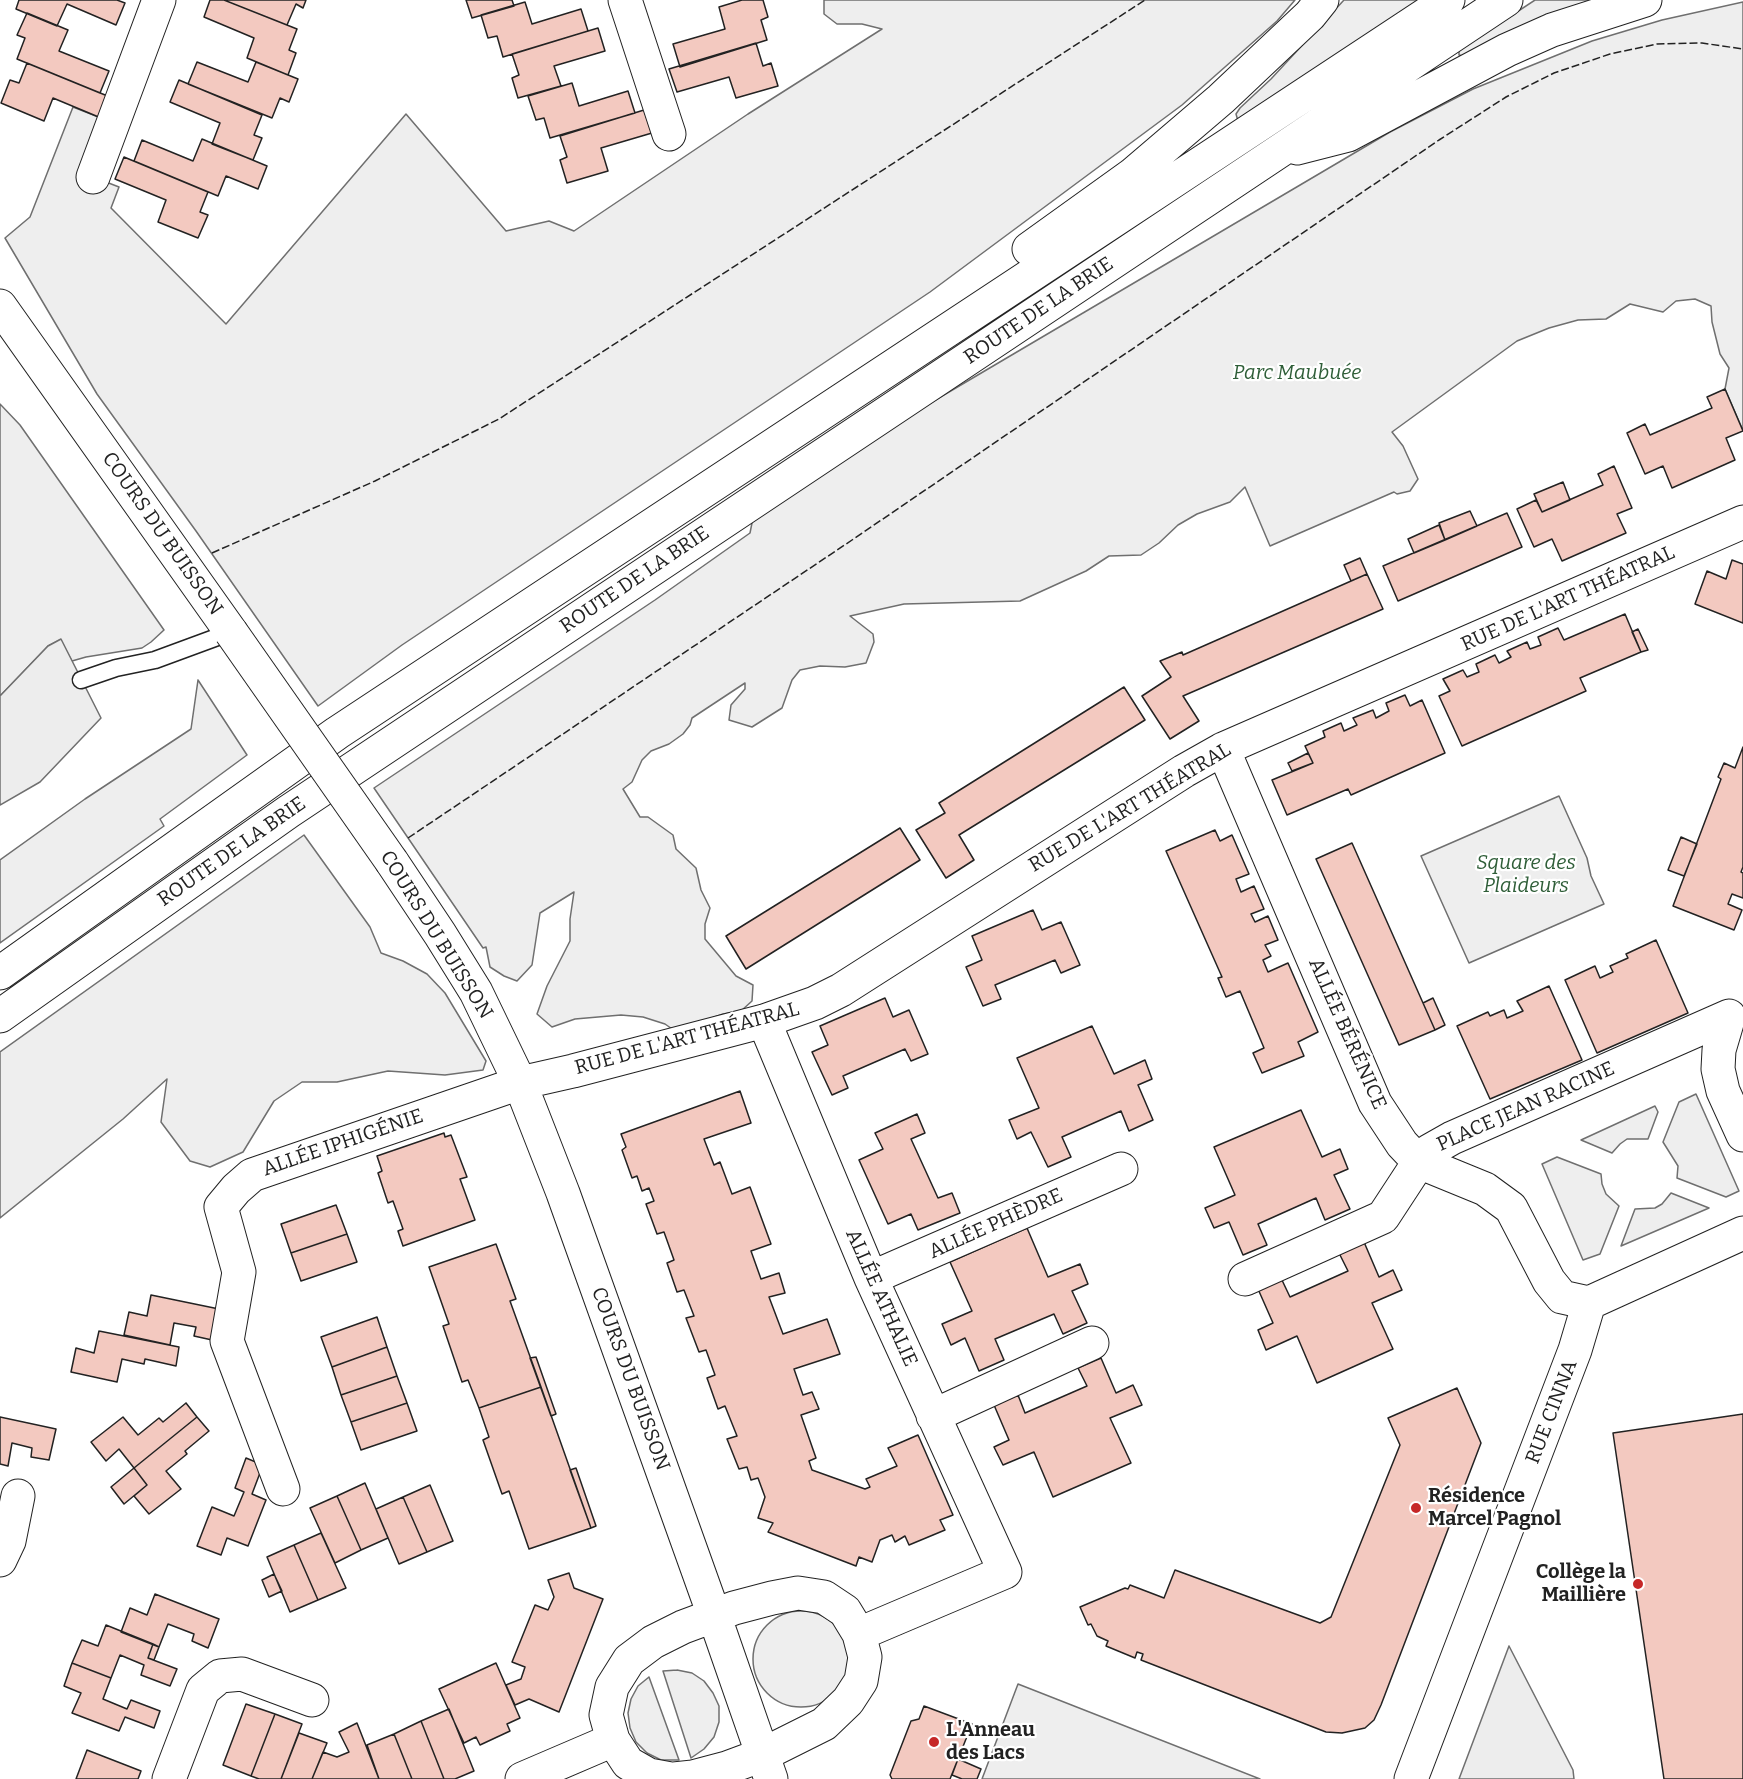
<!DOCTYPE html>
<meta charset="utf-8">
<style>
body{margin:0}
canvas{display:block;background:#fff}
</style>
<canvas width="1743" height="1779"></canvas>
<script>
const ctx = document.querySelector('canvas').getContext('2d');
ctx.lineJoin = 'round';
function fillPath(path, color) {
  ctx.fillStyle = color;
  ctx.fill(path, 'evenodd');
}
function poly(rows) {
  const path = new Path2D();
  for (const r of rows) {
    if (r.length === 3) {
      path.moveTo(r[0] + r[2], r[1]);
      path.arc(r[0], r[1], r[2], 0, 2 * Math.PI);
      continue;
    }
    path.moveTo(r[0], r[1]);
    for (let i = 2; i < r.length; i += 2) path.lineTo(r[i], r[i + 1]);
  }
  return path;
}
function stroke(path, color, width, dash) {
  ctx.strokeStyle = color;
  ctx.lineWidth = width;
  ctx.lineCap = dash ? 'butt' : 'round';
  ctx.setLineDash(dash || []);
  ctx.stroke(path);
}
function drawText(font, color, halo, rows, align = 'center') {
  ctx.font = font + ' Bitter,serif';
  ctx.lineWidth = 4.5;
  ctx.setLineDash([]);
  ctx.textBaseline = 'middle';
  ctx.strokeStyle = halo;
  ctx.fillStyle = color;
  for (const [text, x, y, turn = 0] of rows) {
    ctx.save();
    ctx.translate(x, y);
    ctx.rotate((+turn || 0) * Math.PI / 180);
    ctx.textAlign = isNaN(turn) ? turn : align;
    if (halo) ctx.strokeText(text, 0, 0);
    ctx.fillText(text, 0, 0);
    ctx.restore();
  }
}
const green = poly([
 [824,0,1295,0,1277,21,1182,105,930,292,402,645,318,706,196,531,97,394,5,238,30,217,73,107,101,118,80,172,119,187,111,208,226,324,406,114,506,231,549,221,574,231,748,114,882,29,862,24,837,24,824,14,824,0],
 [1344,0,1424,0,1238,121,1236,114,1240,108,1271,79,1344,0],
 [1535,0,1600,0,1463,56,1459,55,1459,50,1535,0],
 [1743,2,1743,431,1725,389,1729,368,1720,354,1712,322,1711,306,1695,299,1676,301,1663,312,1630,304,1606,319,1578,320,1549,328,1517,341,1392,432,1403,446,1418,479,1410,491,1397,494,1394,492,1270,546,1245,487,1230,502,1197,514,1178,525,1159,543,1141,555,1109,556,1086,571,1020,601,904,604,850,616,873,634,874,642,866,663,845,667,820,666,800,670,792,680,782,708,752,727,729,720,731,705,745,689,745,683,692,718,690,725,683,734,669,744,651,751,642,760,632,782,623,789,640,817,648,817,673,835,676,849,696,868,701,890,710,908,705,924,705,939,736,976,753,985,752,1001,741,1011,723,1014,675,1031,665,1024,643,1017,621,1015,575,1019,552,1027,537,1014,547,986,570,941,570,919,574,892,540,913,532,965,517,981,504,976,490,967,486,947,483,948,374,788,655,600,750,533,753,518,893,425,1390,132,1473,89,1592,41,1662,20,1743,2],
 [0,404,20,425,164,630,151,642,142,648,86,657,72,661,60,640,48,646,0,696,0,404],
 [198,680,247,755,160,819,164,826,0,943,0,860,85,799,191,729,198,680],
 [1559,796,1587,858,1591,876,1604,904,1469,963,1421,856,1559,796],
 [304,835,370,927,381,953,403,961,427,974,445,993,486,1061,483,1070,445,1075,388,1071,337,1082,302,1082,274,1101,243,1152,210,1167,190,1161,161,1122,167,1079,123,1119,0,1218,0,1052,304,835],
 [1696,1094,1739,1191,1726,1197,1677,1178,1678,1166,1663,1142,1679,1102,1696,1094],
 [1655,1106,1658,1112,1648,1139,1627,1139,1620,1144,1612,1153,1581,1140,1655,1106],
 [1557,1157,1601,1174,1602,1184,1606,1194,1619,1206,1600,1254,1583,1260,1542,1164,1557,1157],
 [1671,1193,1709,1208,1621,1246,1635,1209,1655,1208,1662,1204,1671,1193],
 [801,1659,48],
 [677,1670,692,1673,704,1681,713,1693,719,1706,719,1722,714,1737,704,1749,691,1758,663,1671,677,1670],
 [649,1677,679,1760,661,1760,647,1753,636,1742,630,1728,628,1713,631,1699,638,1686,649,1677],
 [1018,1684,1260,1779,982,1779,1018,1684]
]);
fillPath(green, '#eee');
stroke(green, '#6f6f6f', 1.5);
const parking = poly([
 [61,639,101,718,40,782,0,805,0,696,48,646,61,639],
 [1509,1646,1573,1770,1574,1779,1459,1779,1509,1646]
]);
fillPath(parking, '#ededed');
stroke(parking, '#6f6f6f', 1.5);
const building = poly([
 [19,0,117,0,125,3,116,25,67,4,57,26,16,9,19,0],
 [210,0,224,0,297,29,289,50,296,53,288,75,247,58,254,38,204,17,210,0],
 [224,0,306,0,303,8,296,4,287,25,224,0],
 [466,0,512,0,514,6,472,18,466,0],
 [742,0,763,0,768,17,761,20,767,40,680,67,673,44,725,29,719,7,742,0],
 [525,2,532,24,581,9,588,31,503,57,497,36,488,38,481,15,525,2],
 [27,13,68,30,59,51,109,71,100,93,17,59,25,38,17,35,27,13],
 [598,28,605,51,554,66,561,86,518,98,512,78,519,75,512,54,598,28],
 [756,43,763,66,771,63,778,86,736,98,729,77,677,92,669,69,756,43],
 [197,62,248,82,256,62,298,79,289,102,280,98,272,118,188,84,197,62],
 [27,63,110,97,101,118,53,98,44,121,1,103,10,80,19,83,27,63],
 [179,80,262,115,254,135,262,138,253,160,212,144,220,123,170,102,179,80],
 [572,83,579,106,628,91,635,113,550,138,544,118,536,120,528,96,572,83],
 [644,110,652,133,601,148,608,171,567,183,560,160,567,157,560,136,644,110],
 [202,139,267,166,258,189,226,176,218,196,134,161,142,140,193,161,202,139],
 [124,157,208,192,200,212,208,215,198,238,158,222,166,200,115,179,124,157],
 [1725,389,1743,431,1726,438,1735,460,1672,488,1663,466,1645,474,1627,433,1645,424,1650,435,1712,408,1707,397,1725,389],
 [1614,466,1632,508,1617,514,1626,533,1562,561,1552,539,1534,547,1517,509,1536,500,1542,512,1603,485,1598,474,1614,466],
 [1563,482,1570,500,1542,512,1534,494,1563,482],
 [1470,511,1477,526,1445,540,1439,523,1470,511],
 [1507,513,1522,547,1398,601,1383,566,1507,513],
 [1439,525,1445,540,1414,553,1408,539,1439,525],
 [1360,558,1367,574,1351,581,1344,565,1360,558],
 [1732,560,1743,564,1743,623,1695,604,1707,571,1726,579,1732,560],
 [1367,574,1383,609,1183,696,1199,721,1170,739,1142,696,1171,677,1160,661,1182,652,1183,655,1367,574],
 [1625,614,1641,652,1580,678,1586,691,1462,746,1439,696,1450,691,1443,679,1463,670,1467,677,1479,672,1476,664,1495,655,1499,663,1511,657,1507,651,1527,642,1530,649,1541,645,1538,637,1558,628,1564,640,1625,614],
 [1638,629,1648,650,1641,652,1632,632,1638,629],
 [1124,687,1145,720,959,835,974,860,946,878,916,830,945,813,939,803,1124,687],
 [1405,695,1410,706,1422,700,1445,753,1351,795,1348,789,1287,815,1272,780,1313,763,1305,746,1325,737,1323,731,1341,723,1344,731,1357,725,1353,718,1373,710,1376,718,1389,711,1386,703,1405,695],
 [1743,747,1743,867,1741,872,1743,873,1743,898,1732,894,1728,904,1742,910,1734,930,1673,906,1721,779,1718,777,1724,763,1735,768,1743,747],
 [1308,753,1313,763,1292,771,1288,763,1308,753],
 [900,828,920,860,746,969,726,936,900,828],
 [1215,830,1220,841,1232,835,1249,874,1236,879,1241,892,1254,886,1264,909,1251,914,1255,922,1268,916,1278,940,1265,945,1271,956,1263,960,1268,972,1288,963,1318,1032,1298,1042,1304,1056,1262,1073,1253,1053,1264,1048,1240,991,1226,997,1218,978,1222,977,1166,851,1215,830],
 [1681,837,1697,844,1684,876,1668,870,1681,837],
 [1352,843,1435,1030,1399,1045,1316,859,1352,843],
 [1033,910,1042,930,1061,922,1080,965,1061,973,1055,960,995,985,1001,999,983,1006,966,967,982,960,972,936,1033,910],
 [1656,940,1688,1013,1597,1053,1565,980,1595,966,1600,978,1613,972,1610,966,1628,958,1626,954,1656,940],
 [1549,986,1582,1060,1490,1099,1457,1026,1488,1012,1490,1016,1504,1010,1507,1018,1523,1011,1517,1001,1549,986],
 [885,998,893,1017,909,1010,928,1054,911,1061,905,1049,843,1076,848,1088,832,1095,812,1052,828,1045,820,1026,885,998],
 [1433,998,1445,1025,1435,1030,1423,1003,1433,998],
 [1092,1026,1114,1074,1145,1060,1152,1079,1138,1085,1153,1120,1129,1131,1121,1111,1062,1137,1071,1157,1048,1167,1031,1132,1017,1139,1009,1120,1039,1108,1017,1058,1092,1026],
 [740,1091,751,1123,704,1139,714,1165,720,1162,732,1194,750,1187,771,1244,751,1251,761,1279,779,1273,785,1293,769,1297,783,1334,827,1319,840,1354,794,1369,803,1395,812,1392,819,1409,801,1415,816,1458,809,1461,812,1470,865,1489,870,1487,866,1479,897,1466,888,1448,918,1435,953,1515,940,1520,945,1530,909,1545,905,1536,895,1542,892,1535,880,1540,872,1562,859,1557,856,1566,768,1532,773,1523,758,1518,765,1497,758,1478,751,1480,747,1467,739,1469,727,1439,737,1436,725,1406,718,1409,707,1378,715,1375,706,1350,699,1352,686,1318,694,1316,684,1290,677,1292,667,1263,674,1260,664,1232,657,1234,646,1204,654,1201,649,1188,642,1191,637,1176,632,1178,622,1150,626,1147,621,1134,740,1091],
 [1301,1110,1322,1157,1340,1149,1348,1169,1334,1175,1350,1209,1325,1220,1316,1198,1258,1224,1267,1245,1243,1255,1229,1222,1214,1228,1205,1208,1235,1195,1214,1147,1301,1110],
 [917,1114,925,1133,911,1139,938,1198,952,1193,960,1213,918,1230,911,1214,888,1224,859,1160,883,1149,875,1133,917,1114],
 [444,1133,445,1137,451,1135,467,1177,460,1179,475,1220,403,1246,398,1231,403,1229,393,1201,388,1203,378,1173,382,1171,377,1156,444,1133],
 [336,1205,347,1234,291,1253,281,1224,336,1205],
 [1027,1228,1048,1277,1080,1264,1088,1284,1072,1291,1087,1323,1063,1334,1054,1314,995,1339,1004,1360,979,1371,965,1338,951,1345,942,1324,972,1311,950,1262,1027,1228],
 [347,1234,357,1262,301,1281,291,1253,347,1234],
 [1364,1242,1379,1277,1393,1270,1402,1290,1372,1303,1393,1349,1317,1383,1297,1336,1266,1350,1258,1330,1273,1323,1258,1289,1281,1278,1290,1297,1348,1271,1339,1253,1364,1242],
 [496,1244,516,1299,510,1301,541,1387,479,1408,468,1380,462,1382,443,1326,449,1324,429,1267,496,1244],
 [151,1295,219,1309,212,1340,194,1336,196,1327,174,1323,170,1345,124,1335,129,1312,147,1316,151,1295],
 [377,1317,387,1347,332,1367,321,1337,377,1317],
 [99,1331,179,1347,176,1366,145,1359,144,1364,122,1359,117,1382,71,1372,76,1348,94,1353,99,1331],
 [387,1347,397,1376,341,1395,332,1367,387,1347],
 [536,1357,556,1414,551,1416,530,1358,536,1357],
 [1101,1358,1116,1393,1133,1385,1142,1405,1110,1418,1131,1463,1053,1497,1034,1452,1003,1465,994,1447,1009,1440,994,1405,1018,1395,1025,1413,1087,1386,1078,1368,1101,1358],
 [397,1376,407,1403,351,1422,341,1395,397,1376],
 [541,1387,591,1528,529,1549,509,1491,502,1494,483,1440,489,1437,479,1408,541,1387],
 [1457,1388,1481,1443,1381,1705,1374,1720,1365,1728,1342,1733,1326,1732,1141,1660,1143,1654,1137,1652,1135,1658,1106,1646,1108,1641,1097,1636,1091,1624,1088,1625,1080,1607,1125,1588,1128,1589,1130,1585,1164,1598,1175,1570,1320,1623,1331,1617,1400,1445,1388,1418,1457,1388],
 [186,1403,197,1417,134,1468,119,1449,106,1461,91,1442,123,1417,138,1435,159,1418,163,1422,186,1403],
 [407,1403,417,1431,361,1450,351,1422,407,1403],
 [1743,1414,1743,1779,1664,1779,1613,1433,1743,1414],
 [0,1417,56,1429,49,1460,31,1457,32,1448,12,1443,8,1466,0,1464,0,1417],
 [197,1417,209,1431,185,1451,187,1454,166,1471,181,1489,149,1514,134,1496,147,1485,134,1468,197,1417],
 [246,1458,263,1465,252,1494,266,1500,248,1546,227,1538,221,1555,197,1546,212,1507,234,1516,244,1492,235,1488,246,1458],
 [134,1468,147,1485,124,1504,111,1487,134,1468],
 [576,1468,596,1526,591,1528,570,1470,576,1468],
 [365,1483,388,1538,361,1550,337,1496,365,1483],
 [430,1485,453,1541,427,1552,403,1497,430,1485],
 [337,1496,361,1550,335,1563,310,1508,337,1496],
 [403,1497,427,1552,399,1564,376,1509,403,1497],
 [321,1533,346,1588,318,1600,294,1545,321,1533],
 [294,1545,318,1600,290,1612,267,1557,294,1545],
 [569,1573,574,1588,603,1599,559,1712,529,1699,515,1705,506,1685,521,1679,525,1667,512,1662,535,1605,548,1610,554,1597,548,1580,569,1573],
 [274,1574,282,1591,269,1597,262,1580,274,1574],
 [155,1594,219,1619,208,1648,192,1641,194,1634,168,1624,159,1647,121,1632,130,1608,147,1615,155,1594],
 [106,1625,153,1644,148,1658,177,1669,170,1686,141,1675,144,1665,120,1655,111,1678,72,1663,82,1640,98,1646,106,1625],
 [153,1644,159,1647,154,1660,148,1658,153,1644],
 [72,1663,111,1678,103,1699,127,1709,131,1700,160,1711,154,1728,125,1717,119,1731,72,1713,81,1693,64,1686,72,1663],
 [496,1663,520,1718,507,1724,510,1731,480,1745,476,1737,464,1743,439,1689,496,1663],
 [246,1704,275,1714,251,1776,223,1765,246,1704],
 [924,1706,972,1724,950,1779,892,1779,890,1775,911,1721,919,1719,924,1706],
 [449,1709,474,1771,455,1779,444,1779,421,1721,449,1709],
 [275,1714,302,1724,281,1779,259,1779,251,1776,275,1714],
 [421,1721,444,1779,412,1779,394,1734,421,1721],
 [357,1723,379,1779,312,1779,323,1752,337,1757,349,1752,339,1732,357,1723],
 [299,1733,327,1743,312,1779,281,1779,299,1733],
 [394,1734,412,1779,379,1779,367,1745,394,1734],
 [87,1750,141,1771,138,1779,76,1779,87,1750],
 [958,1759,981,1769,977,1779,962,1779,952,1775,958,1759]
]);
fillPath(building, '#f3c9c0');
stroke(building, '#222', 1.5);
const lane = poly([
 [81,680,116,668,155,660,231,632]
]);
const street = poly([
 [625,0,669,134],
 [93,177,159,0],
 [0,306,231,632],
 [1223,749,1375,1103,1402,1144,1419,1162,1485,1189,1511,1208,1549,1281,1562,1297,1589,1303],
 [392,862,440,934,476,992,520,1083,563,1193,714,1615,771,1779],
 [764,1021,871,1278,1005,1572,859,1634],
 [1429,1151,1452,1138,1729,1016,1719,1050,1718,1069,1723,1091,1743,1135],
 [871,1278,1121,1169],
 [1245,1279,1383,1217,1419,1162],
 [933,1416,1092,1343],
 [283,1489,227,1341,239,1272,221,1207,236,1189,252,1175,520,1083,573,1071,764,1021,815,1003,841,990,1184,771,1223,749,1743,522],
 [0,1560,9,1541,18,1496],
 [169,1779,203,1690,220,1676,242,1674,312,1700],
 [522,1779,613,1740],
 [671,1779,649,1775,628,1763,613,1740,606,1715,612,1687,629,1660,653,1642,683,1627,734,1608,772,1598,798,1593,824,1597,845,1611,859,1634,865,1657,861,1681,848,1701,824,1724,762,1755,727,1768,693,1777,674,1779],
 [1411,1779,1575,1350,1589,1303,1743,1233]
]);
const highway = poly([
 [1297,148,1348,135,1507,50,1552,30,1645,0],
 [1029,249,1132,175,1221,99,1310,15,1322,0],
 [0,973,337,733,1448,0],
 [0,1016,288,812,1506,0]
]);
stroke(lane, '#222', 19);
stroke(street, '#222', 35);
stroke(highway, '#222', 35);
stroke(lane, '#fff', 16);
stroke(street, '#fff', 33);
stroke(highway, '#fff', 33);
const streetBridge = poly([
 [231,632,392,862]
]);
stroke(streetBridge, '#222', 35, []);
stroke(streetBridge, '#fff', 33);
stroke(poly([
 [212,553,375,481,499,419,1145,0],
 [408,838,852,540,1439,140,1506,97,1554,73,1610,54,1657,44,1702,43,1743,49]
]), '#222', 1.5, [8, 3]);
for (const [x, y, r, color] of [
 [1416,1508,6,"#c62828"],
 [1638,1584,6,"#c62828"],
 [934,1742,6,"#c62828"]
]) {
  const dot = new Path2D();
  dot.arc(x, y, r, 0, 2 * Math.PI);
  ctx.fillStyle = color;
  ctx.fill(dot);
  stroke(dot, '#fff', 2);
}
drawText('20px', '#222', '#fff', [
 ["ROUTE DE LA BRIE",1039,311,-34],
 ["COURS DU BUISSON",162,534,55],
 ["ROUTE DE LA BRIE",635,580,-34],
 ["RUE DE L'ART THÉATRAL",1568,599,-24],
 ["RUE DE L'ART THÉATRAL",1130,808,-31],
 ["ROUTE DE LA BRIE",232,852,-35],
 ["COURS DU BUISSON",436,935,58],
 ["ALLÉE BÉRÉNICE",1347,1034,66],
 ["RUE DE L'ART THÉATRAL",687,1039,-15],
 ["PLACE JEAN RACINE",1526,1107,-24],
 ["ALLÉE IPHIGÉNIE",343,1143,-19],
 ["ALLÉE PHÈDRE",996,1224,-24],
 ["ALLÉE ATHALIE",881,1298,66],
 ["COURS DU BUISSON",630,1379,70],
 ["RUE CINNA",1552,1412,-69]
]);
drawText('italic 20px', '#2f5e38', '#fff', [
 ["Parc Maubuée",1297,373],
 ["Square des",1526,863],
 ["Plaideurs",1526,886]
]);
drawText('bold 20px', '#222', '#fff', [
 ["Résidence",1428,1496],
 ["Marcel Pagnol",1428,1519],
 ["Collège la",1626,1572,"right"],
 ["Maillière",1626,1595,"right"],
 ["L'Anneau",946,1730],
 ["des Lacs",946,1753]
], 'left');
</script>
